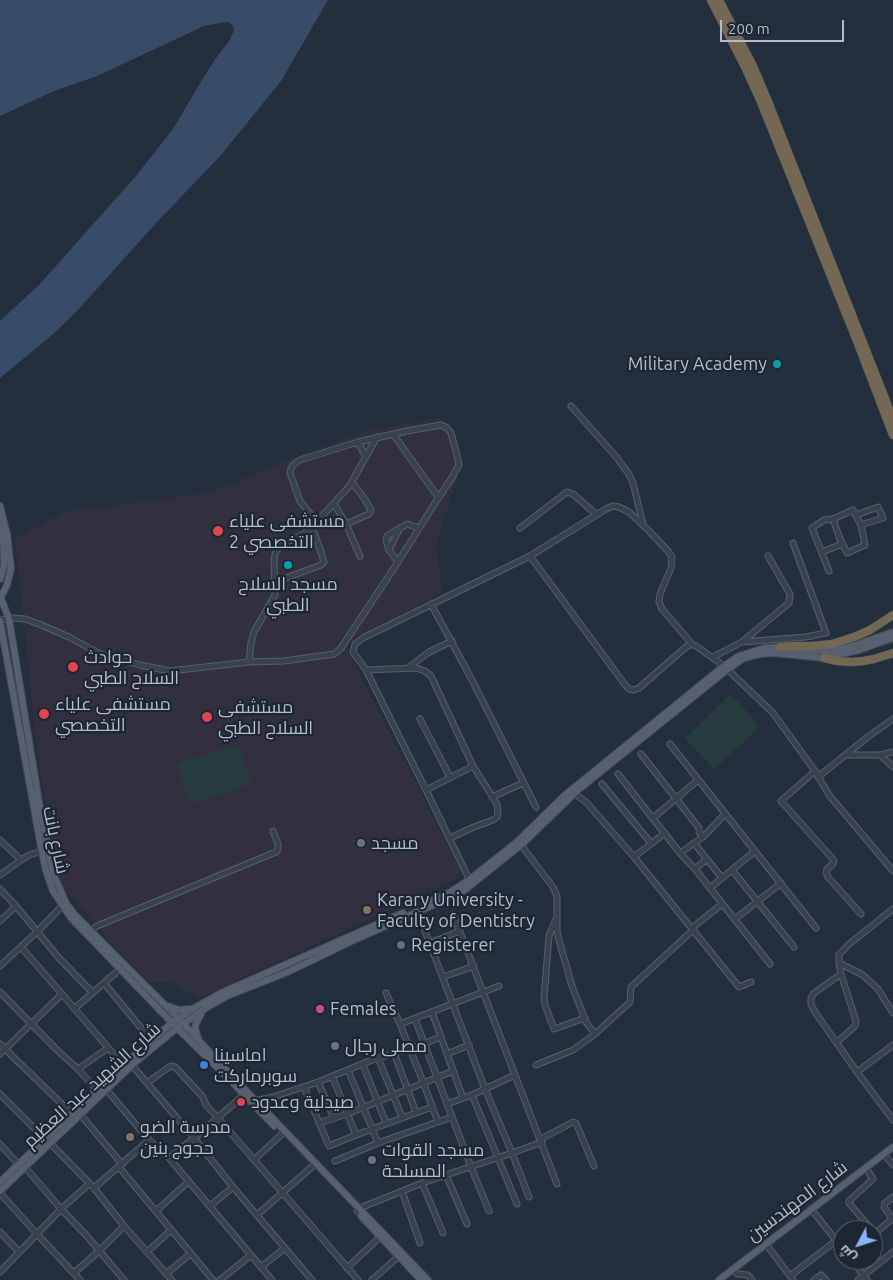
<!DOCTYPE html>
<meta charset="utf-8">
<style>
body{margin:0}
#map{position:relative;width:893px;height:1280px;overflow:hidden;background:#242f3e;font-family:Ubuntu,Cairo,sans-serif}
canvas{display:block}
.north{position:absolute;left:833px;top:1220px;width:50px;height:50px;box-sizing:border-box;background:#1d2633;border:1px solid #59626f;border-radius:50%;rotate:230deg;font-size:14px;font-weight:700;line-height:20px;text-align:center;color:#b4bcc9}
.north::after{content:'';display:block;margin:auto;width:18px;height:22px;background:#8ab4f8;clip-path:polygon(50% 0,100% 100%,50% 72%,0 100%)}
.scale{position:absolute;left:720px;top:20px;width:124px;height:22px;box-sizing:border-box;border:2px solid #b4bcc9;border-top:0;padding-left:6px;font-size:15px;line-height:18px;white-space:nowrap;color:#b4bcc9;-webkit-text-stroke:4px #1d2633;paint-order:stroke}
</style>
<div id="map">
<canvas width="893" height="1280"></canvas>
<div class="north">ش</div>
<div class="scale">200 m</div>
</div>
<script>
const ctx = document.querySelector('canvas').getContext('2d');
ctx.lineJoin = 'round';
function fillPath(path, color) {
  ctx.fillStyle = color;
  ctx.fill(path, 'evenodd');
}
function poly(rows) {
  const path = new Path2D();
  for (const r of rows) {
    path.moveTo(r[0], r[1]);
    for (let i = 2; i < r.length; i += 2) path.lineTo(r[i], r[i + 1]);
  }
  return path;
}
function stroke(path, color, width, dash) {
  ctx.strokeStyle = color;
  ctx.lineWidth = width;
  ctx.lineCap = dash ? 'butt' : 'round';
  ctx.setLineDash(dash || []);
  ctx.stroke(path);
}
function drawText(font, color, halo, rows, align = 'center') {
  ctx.font = font + ' Ubuntu,Cairo,sans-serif';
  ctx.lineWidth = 4.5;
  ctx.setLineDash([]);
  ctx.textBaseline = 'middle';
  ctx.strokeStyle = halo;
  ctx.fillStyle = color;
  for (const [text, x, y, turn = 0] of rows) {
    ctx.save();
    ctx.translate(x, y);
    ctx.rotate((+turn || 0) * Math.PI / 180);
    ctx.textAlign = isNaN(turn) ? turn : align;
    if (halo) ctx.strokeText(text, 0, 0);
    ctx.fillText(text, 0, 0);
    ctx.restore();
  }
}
fillPath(poly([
 [438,419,450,424,462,463,436,545,442,593,351,640,348,646,349,652,458,866,460,877,199,998,172,982,148,982,64,889,53,859,35,734,15,539,64,512,209,493,296,457,372,429]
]), '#32303f');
fillPath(poly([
 [731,694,760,727,714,769,685,738],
 [238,744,251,784,190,804,177,764]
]), '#263c3f');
fillPath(poly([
 [0,0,328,0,281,81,221,155,157,222,76,312,51,336,0,378,0,321,39,285,136,176,173,129,202,80,216,58,230,40,234,30,232,25,228,22,220,23,204,26,97,76,54,91,0,116]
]), '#394c67');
const minor = poly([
 [571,406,618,459,630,476,633,483,643,524],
 [393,434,438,497],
 [352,482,366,501,371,510,369,514,346,524,360,556],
 [334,504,346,524],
 [856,515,878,507,883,518,861,525],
 [317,522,300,501,290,473,291,469,293,465,300,460,358,442],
 [520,528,567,492,573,494,597,515],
 [389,550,400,528],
 [822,552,842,544],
 [530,556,626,686,629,689,634,690,639,688,686,647,692,644,699,648,724,666,773,713,815,771,829,795,893,871],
 [398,562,389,550,386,541,387,536,407,524,419,528],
 [829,571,812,528,824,520,833,519,853,510,861,525,865,545,847,553,840,539,833,519],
 [275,582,321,565,324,562,322,555,312,527],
 [431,604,471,678,536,807],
 [0,620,14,618,25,619,39,624,69,637,100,654,140,665,170,671,249,662,284,661,334,654,338,651,341,648,398,562,435,503,451,479,459,465,458,459,451,433,447,428,441,425,407,431,358,442,366,457],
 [743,641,789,603,790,594,768,556],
 [713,657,742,642,806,637,826,633,793,543],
 [249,662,251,643,254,632,275,595,274,559,276,551,282,545,305,533,312,527,345,491,350,485,377,437],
 [408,668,429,652,452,641],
 [366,670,416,668,425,671,431,676,473,766,497,804,498,814,497,817,493,820,474,827,450,838],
 [420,719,450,777],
 [670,744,816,928],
 [641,754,699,828,699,832,703,837],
 [846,755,880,755,893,767],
 [880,755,893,752],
 [815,771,781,801,831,857,834,861,833,864,827,869,826,873,828,877,861,914],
 [618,774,680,853,695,869,770,964],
 [818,777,869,736,893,719],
 [602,784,651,843],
 [426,790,473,766],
 [575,794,586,802,634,857,739,987,751,982],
 [492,797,523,783],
 [653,818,698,780],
 [0,840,21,860],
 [694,843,722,878],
 [521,845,553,887,557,896,557,931,559,940,572,986,586,1022,595,1034],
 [680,853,703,837,725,814],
 [634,857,665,833],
 [695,869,707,859],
 [732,870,794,947],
 [0,875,21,860,29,855,42,851],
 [470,881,426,790,366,670,353,652,355,644,363,638,530,556,606,509,613,506,619,507,629,512,649,531,668,551,672,557,671,568,660,594,659,602,662,609,692,644],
 [710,888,755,851],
 [0,889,16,906,59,958,92,992],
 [453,914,557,1184],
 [556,919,549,936,544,998,545,1005,554,1029,585,1018],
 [735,919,781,883],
 [0,921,16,906],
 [692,928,722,904],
 [425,931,485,1089,512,1153,529,1197],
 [89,932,97,926,276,852,278,849,278,844,273,831],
 [430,943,460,931],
 [839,963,863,975,878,989,893,1013],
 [0,966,38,931,62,906],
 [841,974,814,993,811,998,811,1004,815,1012,857,1072,893,1120],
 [443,977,474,966],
 [104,983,151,1040],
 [0,992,57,1050,78,1069,97,1090],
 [386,993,400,1024,423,1082,438,1122],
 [62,994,123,1065],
 [74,1009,120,969],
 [432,1012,463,1098],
 [415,1019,471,1167,489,1211],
 [400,1024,499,986],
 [837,1042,855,1026,856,1021,841,974,839,963,839,955,848,945,893,909],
 [0,1044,71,1113],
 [394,1053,416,1112],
 [0,1054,62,994,21,947],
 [447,1054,469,1045],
 [378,1058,402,1117],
 [130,1063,194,1138,244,1095],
 [363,1065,386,1123],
 [536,1065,573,1050,595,1034,630,1002,631,987,693,930],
 [78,1069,108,1048],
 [348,1070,378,1143],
 [857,1072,893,1045],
 [332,1076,356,1135],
 [318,1082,334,1118],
 [147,1083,169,1067,173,1066,176,1068,203,1097,206,1105,218,1118,358,1280],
 [304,1087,329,1146,356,1135,432,1107],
 [106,1089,149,1140,169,1158,272,1280],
 [0,1094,45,1139,50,1143,94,1188,124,1226,172,1280],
 [472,1095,517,1204],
 [254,1101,273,1097,318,1082,372,1060,424,1044,440,1037],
 [447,1104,472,1095,515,1075],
 [80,1114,122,1164],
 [319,1123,347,1114,453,1071],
 [541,1139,573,1122,576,1123,594,1166],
 [0,1144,18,1164],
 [884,1154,893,1165],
 [169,1158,194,1138,233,1187,312,1280],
 [254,1160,282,1134],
 [335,1161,378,1143,452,1117],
 [25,1167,61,1209,86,1235,124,1280],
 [119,1167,213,1280],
 [866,1168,873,1179,849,1201,849,1203,872,1230],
 [446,1175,467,1224],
 [422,1183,443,1233],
 [94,1188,149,1140],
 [402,1191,420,1243],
 [0,1193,37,1234,0,1272],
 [893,1197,885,1203,884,1207,893,1220],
 [210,1206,233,1187],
 [811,1209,843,1249],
 [156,1211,189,1181],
 [357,1211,360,1208,422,1183,512,1153,542,1142],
 [257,1215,313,1166],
 [0,1232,19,1252],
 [873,1235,892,1219],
 [766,1244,793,1280],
 [147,1252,171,1230],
 [852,1260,867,1280],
 [261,1267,285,1248],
 [347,1268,380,1237],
 [732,1270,738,1274,748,1275,752,1280],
 [74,1273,99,1251,124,1226],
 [166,1274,190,1254],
 [790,1276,837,1240],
 [80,1280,37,1234,61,1209,89,1184],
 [220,1280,251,1255],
 [372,1280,399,1256],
 [814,1280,821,1275,826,1280],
 [858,1280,893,1252]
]);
const major = poly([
 [0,506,7,534,11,568,7,585,0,599],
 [0,579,4,566,4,557,2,524],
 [0,596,9,619,40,808,53,873,66,903,74,914,179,1019,228,1072,428,1280],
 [0,621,41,847,46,871,53,891,71,918,177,1028,227,1077],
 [426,903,447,894,469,880,517,842,565,795,720,669,739,656,764,648,780,647,802,650,826,651,849,647,893,632],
 [168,1006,179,1010,190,1009],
 [198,1038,195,1028,196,1023,201,1014],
 [234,1084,274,1126],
 [0,1182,123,1065,173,1022,196,1007,221,993,403,913],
 [0,1191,132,1065,177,1028,206,1008,227,996,290,971,354,940,460,893,466,889,521,845,578,790,728,669,744,658,760,654,774,653,824,658,859,650,893,638],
 [361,1216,421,1280],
 [719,1280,893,1147]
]);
const highway = poly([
 [711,0,746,69,761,102,857,341,893,435],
 [719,0,753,66,767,99,893,419],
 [780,647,795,646,812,646,832,644,854,637,870,630,893,615],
 [824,658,837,661,851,662,863,661,874,659,893,653]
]);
stroke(minor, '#565f6c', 7);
stroke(major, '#414a57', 8);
stroke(highway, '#434c59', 9);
stroke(minor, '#38414e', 5);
stroke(major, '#56606e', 6);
stroke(highway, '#746855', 8);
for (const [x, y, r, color] of [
 [777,364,5,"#0f9aa8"],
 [218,531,6,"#e0444e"],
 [288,565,5,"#0f9aa8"],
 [73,667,6,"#e0444e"],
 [44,714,6,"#e0444e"],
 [207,717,6,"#e0444e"],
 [361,843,5,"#6b7280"],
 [367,910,5,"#8d6e63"],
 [401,945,5,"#5c6f8a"],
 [320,1009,5,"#d1479c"],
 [335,1046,5,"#6b7280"],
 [204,1065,5,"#3f7fe0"],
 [241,1102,5,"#e0444e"],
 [130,1137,5,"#8d6e63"],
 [372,1160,5,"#6b7280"]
]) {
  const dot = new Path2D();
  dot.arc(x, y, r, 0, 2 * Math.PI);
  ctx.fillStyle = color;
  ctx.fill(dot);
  stroke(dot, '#1d2633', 2);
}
drawText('18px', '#b4bcc9', '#1d2633', [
 ["Military Academy",767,364,"right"],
 ["مستشفى علياء",229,521],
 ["التخصصي 2",229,542],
 ["مسجد السلاح",288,584,"center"],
 ["الطبي",288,605,"center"],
 ["حوادث",84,657],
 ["السلاح الطبي",84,678],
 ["مستشفى علياء",55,704],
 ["التخصصي",55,725],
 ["مستشفى",218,707],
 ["السلاح الطبي",218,728],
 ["مسجد",371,843],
 ["Karary University -",377,900],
 ["Faculty of Dentistry",377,921],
 ["Registerer",411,945],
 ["Females",330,1009],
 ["مصلى رجال",345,1046],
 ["اماسينا",214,1055],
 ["سوبرماركت",214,1076],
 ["صيدلية وعدود",251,1102],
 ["مدرسة الضو",140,1127],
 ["حجوج بنين",140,1148],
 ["مسجد القوات",382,1150],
 ["المسلحة",382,1171]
], 'left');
drawText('18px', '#b4bcc9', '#1d2633', [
 ["شارع بانت",56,840,78],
 ["شارع الشهيد عبد العظيم",92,1085,-42],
 ["شارع المهندسين",797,1201,-37]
]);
</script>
